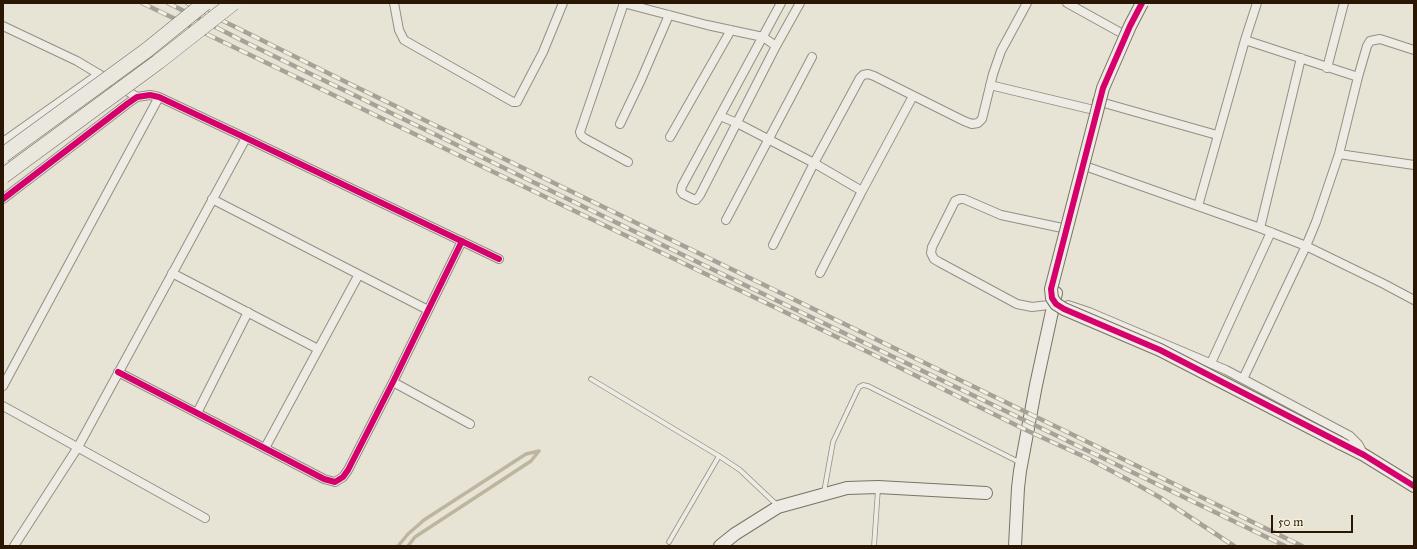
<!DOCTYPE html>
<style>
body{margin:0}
#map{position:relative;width:1417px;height:549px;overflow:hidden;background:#e7e4d5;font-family:"IM FELL Great Primer",serif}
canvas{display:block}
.frame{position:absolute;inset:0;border:4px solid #2a1602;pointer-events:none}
.scale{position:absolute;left:1271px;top:515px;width:82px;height:18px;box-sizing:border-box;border:2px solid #2a1602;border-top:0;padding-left:5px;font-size:12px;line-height:14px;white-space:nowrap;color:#2a1602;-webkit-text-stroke:3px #f5f0de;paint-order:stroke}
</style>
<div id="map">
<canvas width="1417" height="549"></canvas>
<div class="frame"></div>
<div class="scale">50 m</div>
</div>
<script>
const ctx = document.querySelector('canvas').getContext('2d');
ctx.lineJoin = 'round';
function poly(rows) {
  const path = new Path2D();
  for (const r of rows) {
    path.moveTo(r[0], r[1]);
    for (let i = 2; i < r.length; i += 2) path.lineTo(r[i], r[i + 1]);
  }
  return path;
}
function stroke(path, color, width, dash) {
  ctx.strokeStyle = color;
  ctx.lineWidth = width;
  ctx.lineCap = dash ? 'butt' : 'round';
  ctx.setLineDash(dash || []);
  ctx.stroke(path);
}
stroke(poly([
 [398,546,408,534,424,520,526,454,539,451],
 [408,546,415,537,531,461,539,451]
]), '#beb59f', 3.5);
const lane = poly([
 [591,379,719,456,740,470,777,505],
 [824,492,833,442,857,391,859,387,863,385,868,386,1019,462],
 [669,542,719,456],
 [874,546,878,489]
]);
const street = poly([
 [394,3,399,30,404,40,513,102,517,102,519,98,543,52,563,3],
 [623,3,707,25,763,37,776,46],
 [624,3,580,132,581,135,584,138,628,162],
 [781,3,682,186,681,191,683,194,693,199,696,200,700,195,776,46,800,3],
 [1067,3,1123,34],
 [3,26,77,61,137,97],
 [1245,40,1358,77],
 [1327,68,1344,3],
 [990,85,1094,110],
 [1097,101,1217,135],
 [720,116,737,123,814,163,862,191,913,96],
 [620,124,641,80,669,15],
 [670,137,731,30],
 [3,142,99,74],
 [1339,154,1414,165],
 [1082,165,1260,228,1306,246,1384,284,1414,300],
 [3,199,127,104,137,97,150,95,159,97,246,138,499,259],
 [212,199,428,310],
 [1198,206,1245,40,1257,3],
 [726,220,812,57],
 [1260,228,1301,58],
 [773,245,814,163,860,78,863,75,868,74,874,76,964,121,972,124,978,123,982,119,984,111,993,74,1001,51,1027,3],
 [172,273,318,349],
 [820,273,862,191],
 [1057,304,1032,307,1017,304,939,262,934,259,931,253,932,247,955,201,960,199,964,199,1001,215,1067,229],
 [1068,305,1089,312,1226,370,1350,436,1358,444,1364,455],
 [1211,363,1271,232],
 [118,372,324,479,335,482,343,477,348,470,393,382,462,241],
 [1243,379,1306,246,1316,222,1339,154,1358,77,1367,46,1370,41,1380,39,1414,50],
 [393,382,470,424],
 [3,386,159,97],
 [3,406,205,518],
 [197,413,248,312],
 [265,448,358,276],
 [14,546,78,447,246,138]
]);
const secondary = poly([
 [1340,443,1364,455,1414,486],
 [720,546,735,534,778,507,847,488,878,487,986,493],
 [1015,546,1018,488,1020,471,1036,385,1056,293]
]);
stroke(lane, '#938f84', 5.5);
stroke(street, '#938f84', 10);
stroke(secondary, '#787368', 14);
stroke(lane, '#edebe3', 4);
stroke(street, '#edebe3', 8);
stroke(secondary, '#edebe3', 12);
const rail = poly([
 [142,3,868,352,1028,431,1087,458,1136,484,1161,498,1234,546],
 [168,3,245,42,755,290,1285,546],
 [187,3,350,84,1302,546]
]);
stroke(rail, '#a6a29a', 4.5);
stroke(rail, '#f5f0de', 3, [9]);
const secondaryBridge = poly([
 [1142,3,1130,26,1103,88,1051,289,1052,298,1056,304,1064,309,1160,350,1340,443]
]);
const highwayBridge = poly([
 [3,155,147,50,205,3],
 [3,176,158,62,233,3]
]);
stroke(secondaryBridge, '#787368', 14, []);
stroke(highwayBridge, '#787368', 16, []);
stroke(secondaryBridge, '#edebe3', 12);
stroke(highwayBridge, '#eae7de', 15);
stroke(poly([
 [1142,3,1130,26,1103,88,1051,289,1052,298,1056,304,1064,309,1160,350,1364,455,1414,486],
 [3,199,127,104,137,97,150,95,159,97,246,138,499,259],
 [118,372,324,479,335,482,343,477,348,470,393,382,462,241]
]), '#d6006c', 6);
</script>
